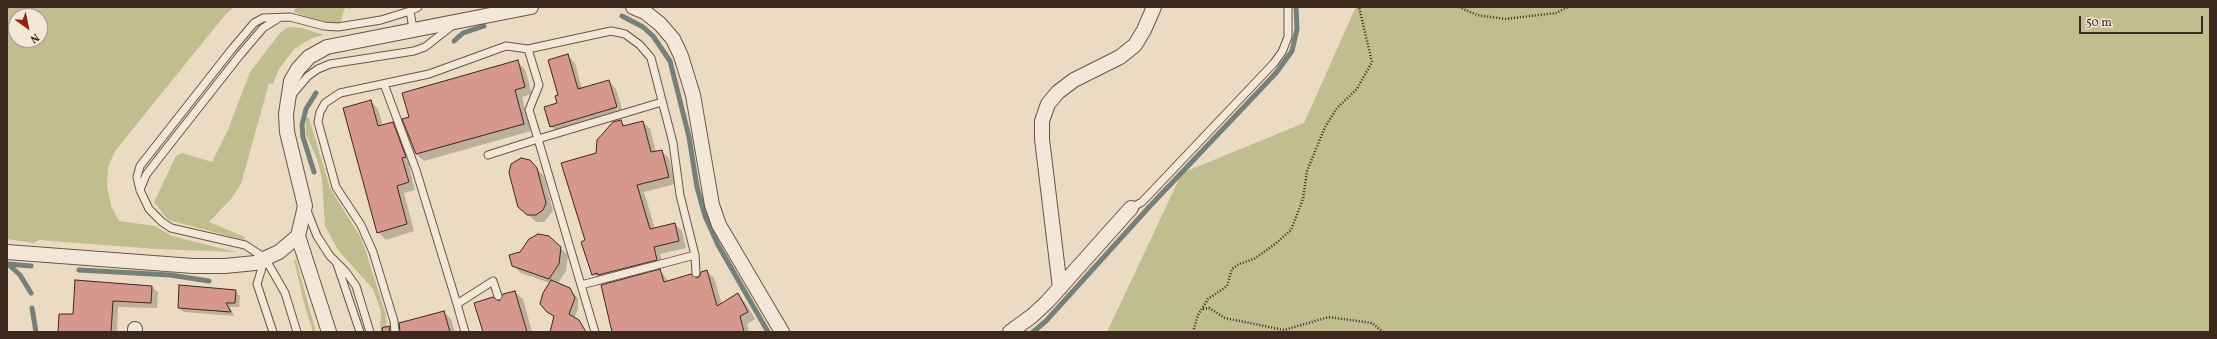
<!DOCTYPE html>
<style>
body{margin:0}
#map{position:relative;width:2217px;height:339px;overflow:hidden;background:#ecdbc3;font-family:Vollkorn,serif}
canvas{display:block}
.frame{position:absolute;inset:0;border:8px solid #3d281d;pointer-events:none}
.north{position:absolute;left:8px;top:8px;width:40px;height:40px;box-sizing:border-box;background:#f3e8d8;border:1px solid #aa9b8d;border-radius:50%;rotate:147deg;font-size:11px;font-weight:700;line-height:16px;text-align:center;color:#3d281d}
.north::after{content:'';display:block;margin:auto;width:14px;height:18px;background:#8f2418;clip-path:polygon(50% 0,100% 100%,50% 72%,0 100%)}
.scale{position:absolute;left:2079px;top:16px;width:124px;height:18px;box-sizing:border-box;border:2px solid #3d281d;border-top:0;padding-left:5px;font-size:12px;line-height:14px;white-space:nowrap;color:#3d281d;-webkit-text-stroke:3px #f3e8d8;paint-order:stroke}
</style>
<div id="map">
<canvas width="2217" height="339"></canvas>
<div class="frame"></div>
<div class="north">N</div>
<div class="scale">50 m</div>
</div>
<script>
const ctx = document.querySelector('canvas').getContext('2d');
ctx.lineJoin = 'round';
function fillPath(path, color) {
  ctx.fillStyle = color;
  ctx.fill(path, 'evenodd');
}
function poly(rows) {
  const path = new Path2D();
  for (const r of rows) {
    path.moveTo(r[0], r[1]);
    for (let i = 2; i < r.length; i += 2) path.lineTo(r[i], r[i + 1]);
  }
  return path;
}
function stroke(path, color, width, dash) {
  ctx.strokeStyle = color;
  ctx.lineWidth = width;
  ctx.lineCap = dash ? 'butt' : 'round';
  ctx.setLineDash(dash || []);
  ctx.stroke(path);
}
fillPath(poly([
 [7,7,234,7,225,15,115,151,108,167,107,186,111,206,119,221,155,226,172,236,236,252,156,249,39,240,34,243,7,239],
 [16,16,40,16,40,40,16,40],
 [296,7,352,7,351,9,345,8,340,23,322,21,310,18,294,12],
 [1356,7,2210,7,2210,332,1107,332,1182,173,1304,123],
 [288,27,302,28,324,35,312,38,294,49,279,69,273,84,269,83,241,184,231,199,209,222,245,237,244,240,168,220,154,202,176,156,182,153,212,162,228,130,250,72,280,33],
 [306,118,309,118,330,188,361,238,366,252,386,315,387,332,380,332,381,311,373,289,338,250,325,226,322,179,318,162,306,134],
 [294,260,296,260,316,332,313,332,304,303]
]), '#c0bd8e');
fillPath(poly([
 [567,55,575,63,582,89,608,81,616,89,624,115,558,134,551,126,559,104],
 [610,89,612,89,619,112,618,112],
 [517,62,525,69,532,94,522,97,531,131,424,161,416,154,404,120],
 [371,102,378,109,383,126,392,123,400,130,413,164,409,166,415,190,404,193,414,231,386,240,378,232],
 [620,121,626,126,643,122,650,129,656,152,661,151,669,158,675,184,644,192,655,229,675,224,682,231,686,248,660,254,664,267,606,282,604,280,600,281,593,274,586,241,597,153],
 [526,159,544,176,553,211,544,222,536,222,525,211,512,164,516,161],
 [560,248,568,255,566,271,558,283,565,285,578,298,578,309,574,319,586,332,551,332,554,317,548,312,550,283,521,273,513,265],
 [660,270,669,282,697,279,707,271,714,278,722,304,738,295,745,302,755,319,747,324,749,332,613,332],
 [152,287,158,292,157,308,118,307,117,332,59,332,74,315],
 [235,291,240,296,239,307,230,307,234,316,184,312,179,308],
 [515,292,523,299,532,332,484,332,500,302],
 [444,312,451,319,455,332,409,332]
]), '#0003');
stroke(poly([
 [622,16,643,27,653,36,670,61,689,137,697,187,705,216,718,245,768,332],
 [454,41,463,33,484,26],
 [314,172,303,137,302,125,306,109,316,93],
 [8,264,20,275,31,293],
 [8,264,31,266],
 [79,270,170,275,209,281],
 [32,308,36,332],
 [1033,332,1046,321,1150,206,1276,73,1292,51,1297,29,1296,7]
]), '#748079', 5);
const building = poly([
 [568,54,578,89,609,80,617,107,550,127,544,107,557,103,555,96,558,95,548,60,568,54],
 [518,60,525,87,515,90,524,124,416,154,402,119,409,117,402,93,518,60],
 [371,100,378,126,393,122,406,157,402,158,409,182,397,186,407,224,377,233,343,108,371,100],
 [621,120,623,126,643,121,651,152,662,150,669,177,637,185,650,229,675,223,679,241,654,247,657,260,598,275,597,273,592,275,581,242,585,240,561,163,596,153,597,140,613,122,621,120],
 [521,158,530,160,537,168,546,203,543,210,536,215,527,215,518,207,509,173,511,164,521,158],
 [538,234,549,236,561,247,559,264,549,279,512,266,509,255,520,252,529,239,538,234],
 [660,269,664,282,691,274,697,278,700,276,701,272,707,270,717,306,738,293,748,312,740,316,744,332,612,332,601,285,660,269],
 [75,280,152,286,151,303,113,301,111,332,58,332,59,314,73,314,75,280],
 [551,280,570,288,575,298,569,314,579,320,586,332,550,332,554,316,547,312,540,304,543,293,551,280],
 [179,285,236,290,235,303,226,303,231,312,178,308,179,285],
 [515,291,527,332,483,332,474,303,493,297,499,301,503,294,515,291],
 [444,311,450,332,400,332,399,323,444,311],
 [389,326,390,332,383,332,382,328,389,326]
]);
fillPath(building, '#d6978d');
stroke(building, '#3d281d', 1);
const lane = poly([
 [413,29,410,11,418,7],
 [384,84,416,170,457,304],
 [291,96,308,76,318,69,330,64,414,51,425,47,453,25],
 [488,155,538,139,529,110,539,85,528,49],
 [140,190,146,175,159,158,240,55,263,28,279,18],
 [306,208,317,236,330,256,346,272,356,286,370,332],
 [1131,208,1142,202,1274,63,1282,52,1288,37,1288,7],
 [265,258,257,284,273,332],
 [337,264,360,332],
 [581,285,538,139,662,102],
 [297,332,285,293,265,258,245,245,171,228,162,222,149,209,140,190,137,177,140,166,232,49,254,23,263,18,290,17,324,26,338,27,381,20,410,11],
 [395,332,394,321,373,252,361,225,336,187,318,122,320,112,325,103,340,93,429,74,506,46,528,49,611,31,625,34,640,45,651,58,673,143,680,195,695,255,696,273],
 [465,332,457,304,493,281,498,296],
 [595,332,581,285,695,255]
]);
const street = poly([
 [633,7,645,12,660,24,673,39,681,56,693,95,712,205,719,225,782,332],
 [7,252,193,266,225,266,255,263,279,252,298,236],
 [1060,288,1042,139,1042,121,1048,104,1058,92,1074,80,1120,57,1135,45,1144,30,1154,7],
 [135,332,135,329],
 [329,332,298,236,305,206,287,132,286,114,291,81,298,69,309,57,327,47,531,7],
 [1010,332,1032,316,1047,302,1131,208]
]);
stroke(lane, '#695546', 9);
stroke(street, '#695546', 16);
stroke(poly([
 [1459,7,1477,15,1505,19,1556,13,1568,7],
 [1203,309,1209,308,1225,318,1284,330,1329,317,1372,323,1383,332],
 [1193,332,1198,315,1208,299,1227,286,1232,269,1239,264,1254,259,1275,244,1291,230,1303,199,1307,171,1325,127,1337,108,1357,89,1372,62,1359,7]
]), '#3d281d', 2.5, [1, 2]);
stroke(lane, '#f3e8d8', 7);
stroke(street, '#f3e8d8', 14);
</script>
